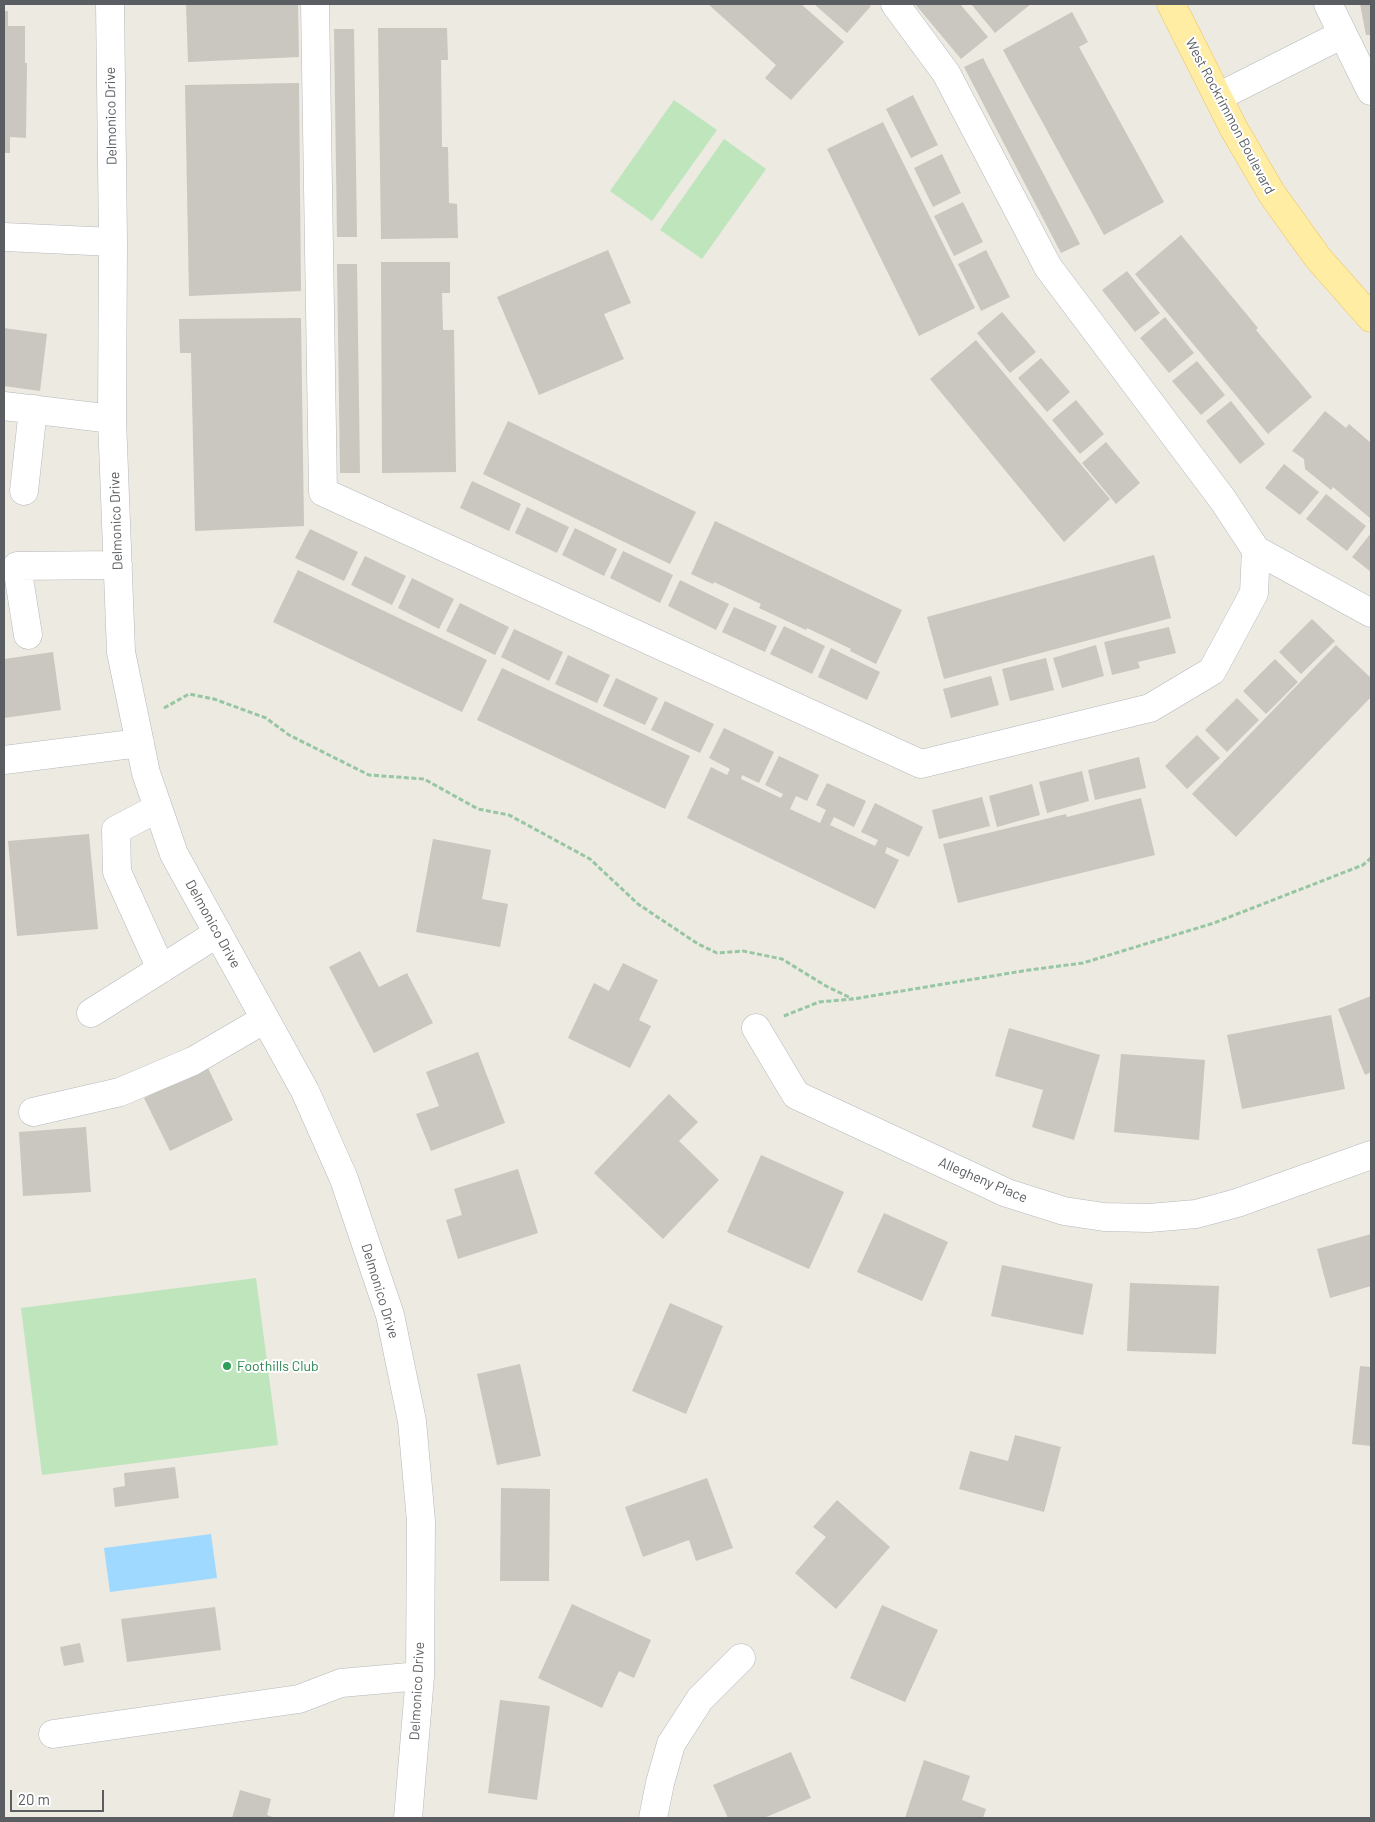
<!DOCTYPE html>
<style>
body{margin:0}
#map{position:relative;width:1375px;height:1822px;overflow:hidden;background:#edeae1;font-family:Barlow,sans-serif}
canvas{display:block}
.frame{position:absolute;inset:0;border:5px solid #5a5e62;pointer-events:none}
.scale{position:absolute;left:10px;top:1790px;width:94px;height:22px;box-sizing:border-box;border:2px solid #5a5e62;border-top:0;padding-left:6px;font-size:15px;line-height:18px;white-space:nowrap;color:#5a5e62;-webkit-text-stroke:4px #fff;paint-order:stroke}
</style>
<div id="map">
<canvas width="1375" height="1822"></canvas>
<div class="frame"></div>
<div class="scale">20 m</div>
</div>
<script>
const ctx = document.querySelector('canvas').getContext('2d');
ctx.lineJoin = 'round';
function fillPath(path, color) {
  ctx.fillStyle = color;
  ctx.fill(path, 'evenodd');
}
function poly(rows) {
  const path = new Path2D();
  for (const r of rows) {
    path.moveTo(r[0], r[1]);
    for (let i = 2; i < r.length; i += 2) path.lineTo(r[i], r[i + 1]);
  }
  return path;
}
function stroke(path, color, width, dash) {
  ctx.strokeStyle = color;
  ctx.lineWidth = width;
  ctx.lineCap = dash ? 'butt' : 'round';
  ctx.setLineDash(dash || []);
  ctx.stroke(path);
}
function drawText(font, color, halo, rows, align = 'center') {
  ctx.font = font + ' Barlow,sans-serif';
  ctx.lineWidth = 4;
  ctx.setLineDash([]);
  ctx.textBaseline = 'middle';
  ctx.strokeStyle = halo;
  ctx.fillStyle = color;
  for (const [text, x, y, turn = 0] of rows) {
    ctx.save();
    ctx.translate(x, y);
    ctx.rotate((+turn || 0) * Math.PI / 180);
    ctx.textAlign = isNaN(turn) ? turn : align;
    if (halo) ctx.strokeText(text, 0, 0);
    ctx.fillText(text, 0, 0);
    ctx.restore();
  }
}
fillPath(poly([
 [674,100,717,130,652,221,610,191],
 [724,139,766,169,702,259,660,230],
 [256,1278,278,1445,42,1475,21,1308]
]), '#bfe5bd');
fillPath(poly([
 [211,1534,217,1578,110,1592,104,1548]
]), '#9fd9ff');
fillPath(poly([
 [186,4,298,4,299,57,188,62],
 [708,4,801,4,844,42,791,100,765,78,776,65],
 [814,4,868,4,871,6,847,33],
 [915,4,960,4,988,37,961,59],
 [971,4,1031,4,995,33],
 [1360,4,1371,4,1371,35,1366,35],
 [4,11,8,11,8,26,25,26,25,63,27,63,26,138,10,137,10,153,4,153],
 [1072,12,1088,42,1079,47,1164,202,1104,235,1003,50],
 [378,28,447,28,448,60,441,60,442,147,448,147,449,203,457,204,458,238,381,239],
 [334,29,354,29,357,237,337,237],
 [983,58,1080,244,1061,253,964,67],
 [299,83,301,291,189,296,185,85],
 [913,95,938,145,911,158,886,109],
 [883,122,975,308,919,336,827,149],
 [942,154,961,193,933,207,914,168],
 [963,202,983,242,954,256,934,216],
 [1181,235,1258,328,1256,330,1312,397,1268,434,1135,274],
 [608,250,631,303,604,314,624,359,539,395,497,297],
 [986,250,1010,297,981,311,958,264],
 [381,262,450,262,450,293,442,293,443,330,454,330,456,472,382,473],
 [337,264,357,264,360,473,340,473],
 [1127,271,1160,313,1135,332,1102,290],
 [1002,312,1036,352,1010,373,977,333],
 [1165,317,1194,353,1169,373,1140,338],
 [301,318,304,526,195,531,191,353,180,353,179,319],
 [4,328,47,334,40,391,4,386],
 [976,340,1110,499,1064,542,930,379],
 [1041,358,1070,392,1047,412,1018,378],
 [1197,361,1225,395,1201,415,1172,381],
 [1076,400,1104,434,1080,454,1052,420],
 [1231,401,1265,444,1240,464,1206,421],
 [1325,411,1346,428,1349,424,1371,443,1371,523,1369,521,1371,519,1333,487,1331,490,1305,469,1304,459,1292,451],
 [508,421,696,512,670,564,483,474],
 [1106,442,1140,483,1116,504,1082,463],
 [1284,464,1319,492,1300,515,1265,488],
 [472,481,521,504,509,531,460,508],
 [1326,494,1366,526,1347,551,1306,519],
 [527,507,569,527,557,553,515,533],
 [715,521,902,610,876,664,850,651,851,649,807,628,806,630,759,608,761,604,714,582,713,584,691,574],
 [575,528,617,549,604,576,562,555],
 [310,529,358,552,344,581,295,558],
 [1371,533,1371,572,1352,557],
 [623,551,673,575,660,603,610,578],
 [1154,555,1171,618,944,679,927,617],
 [365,556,406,576,392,605,351,585],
 [298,570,487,660,462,712,273,622],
 [412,578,454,599,439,629,398,608],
 [680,580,729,604,716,630,668,606],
 [460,603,509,627,495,655,446,631],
 [734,607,777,626,765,652,722,632],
 [1312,619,1335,641,1301,674,1279,652],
 [784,626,825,646,812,674,770,654],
 [1169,627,1176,653,1138,662,1140,668,1112,675,1104,642],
 [514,629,563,652,549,681,501,657],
 [1096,645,1104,676,1062,688,1053,658],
 [1336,645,1371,678,1371,697,1236,837,1192,794],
 [831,648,880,672,867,700,818,677],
 [53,652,61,710,4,718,4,659],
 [568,655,610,675,597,703,555,684],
 [1046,658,1054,690,1010,701,1002,669],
 [1275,659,1298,682,1266,714,1243,691],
 [502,668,690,756,665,809,477,720],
 [991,676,999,705,951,718,943,689],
 [616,678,658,698,645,725,603,706],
 [1237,698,1259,720,1227,752,1205,730],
 [665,701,714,724,700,753,651,730],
 [724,728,774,752,759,783,742,775,741,779,781,798,783,794,765,785,779,756,819,775,807,801,796,796,790,809,820,823,826,810,816,805,827,783,866,801,854,827,834,817,830,825,875,846,878,840,861,832,875,803,923,827,909,857,887,847,885,853,899,860,875,909,687,818,711,767,727,775,730,769,709,758],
 [1197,735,1220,758,1187,789,1165,766],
 [1139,757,1146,788,1095,800,1088,770],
 [1082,771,1089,801,1047,813,1039,782],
 [1032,784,1040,815,997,827,989,796],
 [982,797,990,826,939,839,932,810],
 [1141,798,1155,855,958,903,943,844,1066,814,1067,817],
 [89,834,98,929,17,936,8,841],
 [433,839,491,850,482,899,508,904,500,947,416,932],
 [360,951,379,987,407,973,433,1023,374,1053,329,967],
 [623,963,658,980,639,1020,651,1026,630,1068,568,1038,594,983,609,991],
 [1371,996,1371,1072,1365,1075,1338,1009],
 [1331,1015,1345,1089,1242,1109,1227,1035],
 [1009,1028,1100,1055,1074,1140,1032,1127,1043,1090,995,1076],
 [478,1052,505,1123,431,1151,416,1114,439,1106,426,1072],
 [1121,1054,1205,1060,1199,1140,1114,1132],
 [207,1066,233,1120,170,1151,144,1098],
 [669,1094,698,1122,679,1141,719,1180,663,1239,594,1173],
 [86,1127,91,1192,23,1196,19,1132],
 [761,1155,844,1192,809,1269,727,1232],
 [518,1169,538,1233,458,1259,446,1220,462,1215,454,1189],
 [884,1213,948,1242,922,1301,857,1272],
 [1371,1234,1371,1286,1330,1298,1317,1249],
 [1002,1265,1093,1284,1083,1335,991,1316],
 [1130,1283,1219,1286,1216,1354,1127,1351],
 [670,1303,723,1326,686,1414,632,1391],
 [520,1364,541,1456,497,1465,477,1374],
 [1360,1366,1371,1367,1371,1446,1352,1444],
 [1015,1435,1061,1447,1044,1512,959,1489,970,1451,1008,1461],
 [175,1467,179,1498,115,1507,113,1488,125,1486,124,1473],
 [707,1478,733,1548,696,1561,689,1540,643,1557,625,1507],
 [501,1488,550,1489,549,1581,500,1581],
 [837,1500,890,1547,836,1609,795,1573,826,1537,813,1527],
 [572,1604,651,1640,634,1678,619,1671,602,1708,538,1678],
 [882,1605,938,1630,905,1702,850,1678],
 [215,1607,221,1650,127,1662,121,1619],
 [80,1643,84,1662,64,1666,60,1647],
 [500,1700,550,1706,537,1800,488,1793],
 [791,1752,811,1798,764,1818,728,1818,713,1785],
 [924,1760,970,1776,962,1800,986,1809,983,1818,905,1818],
 [240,1790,271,1799,267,1815,275,1818,232,1818]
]), '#cac6c0');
const minor = poly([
 [110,4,113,242,112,419,121,652,146,773,174,854,305,1091,344,1179,390,1315,412,1421,421,1521,420,1676,408,1818],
 [315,4,323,492,921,764,1150,708,1212,671,1254,593,1256,550,1223,500,1048,267,946,73,895,4],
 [1328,4,1371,91],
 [1218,97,1343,34],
 [4,237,113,242],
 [4,406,112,419],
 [24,491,33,409],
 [1256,550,1371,613],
 [28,635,17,566,118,565],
 [4,760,140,743],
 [158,808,116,830,117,872,161,969],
 [91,1013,218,933],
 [756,1028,796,1095,1007,1193,1064,1211,1104,1217,1149,1218,1196,1214,1237,1203,1371,1155],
 [33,1112,120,1092,193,1061,265,1019],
 [53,1734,299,1699,341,1683,420,1676],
 [653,1818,660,1783,671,1744,700,1699,741,1658]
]);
const major = poly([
 [1171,4,1234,129,1272,194,1318,258,1371,318]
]);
stroke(minor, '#b4b8bc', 29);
stroke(major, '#f1c056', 29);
stroke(poly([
 [164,708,189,694,214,699,266,718,289,735,369,775,424,779,478,809,509,815,590,859,638,904,698,944,717,953,743,951,782,959,826,986,853,999],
 [784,1016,819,1002,853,999,1029,970,1083,963,1214,923,1363,865,1371,858]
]), '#96c6a2', 3, [5, 2.5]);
stroke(minor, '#fff', 28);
stroke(major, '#ffeda4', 28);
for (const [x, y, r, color] of [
 [227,1366,5,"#2e9e5b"]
]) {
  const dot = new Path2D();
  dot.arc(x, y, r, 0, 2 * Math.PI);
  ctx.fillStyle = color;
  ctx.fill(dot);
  stroke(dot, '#fff', 2);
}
drawText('14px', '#5a5e62', '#fff', [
 ["Delmonico Drive",111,116,-91],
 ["West Rockrimmon Boulevard",1230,116,62],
 ["Delmonico Drive",116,521,-92],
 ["Delmonico Drive",213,924,61],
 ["Allegheny Place",983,1180,23],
 ["Delmonico Drive",380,1291,73],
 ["Delmonico Drive",417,1691,-87]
]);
drawText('14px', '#27864d', '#fff', [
 ["Foothills Club",237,1366]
], 'left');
</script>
